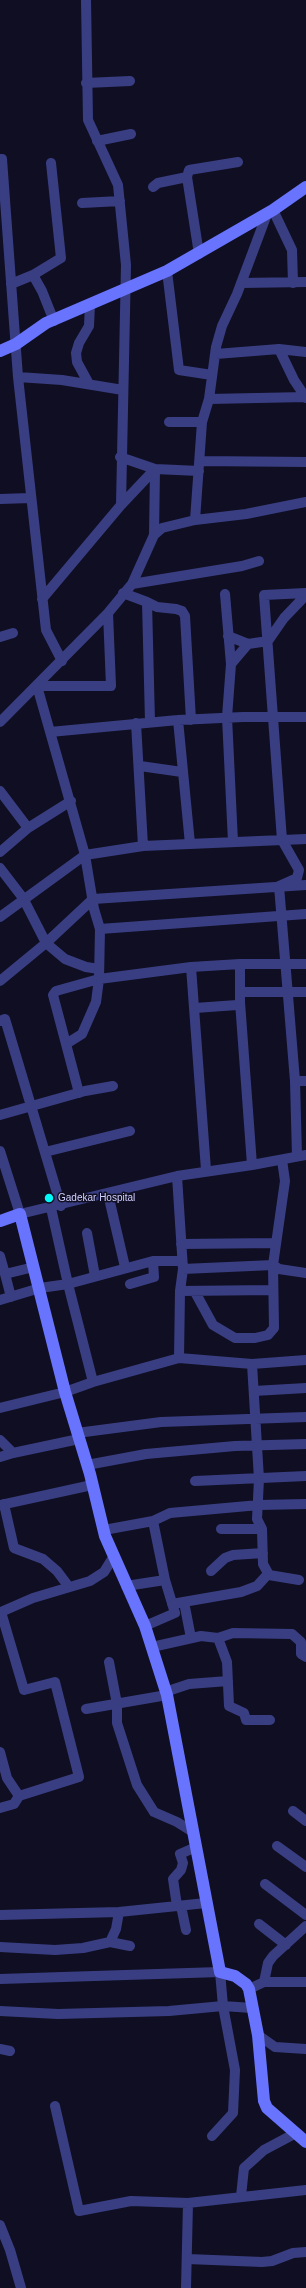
<!DOCTYPE html>
<style>
body{margin:0}
canvas{display:block;background:#100e23}
</style>
<canvas width="306" height="2288"></canvas>
<script>
const ctx = document.querySelector('canvas').getContext('2d');
ctx.lineJoin = 'round';
function poly(rows) {
  const path = new Path2D();
  for (const r of rows) {
    path.moveTo(r[0], r[1]);
    for (let i = 2; i < r.length; i += 2) path.lineTo(r[i], r[i + 1]);
  }
  return path;
}
function stroke(path, color, width, dash) {
  ctx.strokeStyle = color;
  ctx.lineWidth = width;
  ctx.lineCap = dash ? 'butt' : 'round';
  ctx.setLineDash(dash || []);
  ctx.stroke(path);
}
function drawText(font, color, halo, rows, align = 'center') {
  ctx.font = font + ' Helvetica,sans-serif';
  ctx.lineWidth = 3;
  ctx.setLineDash([]);
  ctx.textBaseline = 'middle';
  ctx.strokeStyle = halo;
  ctx.fillStyle = color;
  for (const [text, x, y, turn = 0] of rows) {
    ctx.save();
    ctx.translate(x, y);
    ctx.rotate((+turn || 0) * Math.PI / 180);
    ctx.textAlign = isNaN(turn) ? turn : align;
    if (halo) ctx.strokeText(text, 0, 0);
    ctx.fillText(text, 0, 0);
    ctx.restore();
  }
}
stroke(poly([
 [86,0,88,120,118,185,126,265,121,505],
 [86,83,130,81],
 [97,141,131,134],
 [0,159,2,159,18,377,46,630,62,661],
 [51,163,61,258,33,275,42,291,54,321],
 [153,187,158,183,187,177],
 [82,203,120,201],
 [273,210,292,250,293,283],
 [199,254,187,177,189,170,238,162],
 [167,271,179,370,212,375],
 [241,283,306,282],
 [11,284,33,275],
 [279,349,306,352],
 [216,354,279,349,294,380,306,398],
 [18,377,62,380,123,390],
 [89,384,77,362,76,353,79,343,89,326,90,304],
 [209,399,306,397],
 [169,422,202,422],
 [120,457,155,469,154,535],
 [200,461,306,462],
 [0,499,31,498],
 [195,520,202,422,209,399,216,347,222,326,237,294,267,214],
 [132,584,242,566,259,561],
 [123,593,147,602,150,722],
 [225,594,231,664,227,717,233,842],
 [42,599,121,505,155,469,199,471],
 [147,602,157,607,176,609,182,611,185,616,191,720],
 [108,613,111,686,37,686,85,855,94,909,100,929,99,979,56,991,53,995,66,1044,82,1034,96,1002,99,979,191,967,240,964,306,964],
 [228,636,248,644],
 [0,637,13,633],
 [231,664,248,644,268,641,284,618,306,595],
 [178,720,190,844],
 [0,722,108,613,132,584,154,535,162,528,195,520,246,514,306,502],
 [136,723,143,846],
 [50,732,178,720,243,717,306,717],
 [140,766,182,772],
 [0,791,28,828],
 [0,852,28,828,71,801],
 [0,868,23,898,46,943,65,959,86,967,99,969],
 [279,886,297,878,299,870,282,840,264,595,306,593],
 [279,886,295,1081,297,1156],
 [0,917,85,855,143,846,306,839],
 [100,929,306,914],
 [240,964,240,1002,252,1165],
 [191,967,206,1170],
 [0,981,46,943,93,899,306,885],
 [241,992,306,992],
 [195,1008,237,1005,240,1002],
 [0,1021,5,1019,61,1206],
 [66,1044,79,1093],
 [295,1081,306,1081],
 [0,1115,85,1091,113,1086],
 [0,1151,20,1214,177,1176,252,1165,306,1155],
 [45,1152,130,1131],
 [177,1176,183,1269,180,1291,273,1290],
 [108,1194,125,1267],
 [51,1208,68,1284,153,1261,182,1261],
 [87,1233,95,1276],
 [181,1244,275,1243],
 [0,1256,5,1274,34,1267],
 [183,1269,273,1265,279,1269,306,1273],
 [5,1274,11,1297],
 [130,1284,154,1277,153,1261],
 [195,1292,213,1325,235,1338,255,1338,268,1335,274,1328,273,1265,285,1181,282,1160],
 [0,1300,40,1288,68,1284,93,1382],
 [179,1358,180,1291],
 [252,1364,306,1360],
 [254,1391,306,1388],
 [0,1408,65,1392,93,1382,179,1358,252,1364,259,1479,257,1519,262,1529],
 [77,1433,161,1422,306,1417],
 [0,1440,13,1453,79,1439],
 [0,1457,13,1453],
 [87,1465,146,1454,235,1446,306,1444],
 [195,1481,306,1476],
 [4,1504,14,1548,43,1559,57,1571,69,1587],
 [0,1505,92,1485],
 [153,1521,170,1513,259,1505,306,1504],
 [221,1529,262,1529,263,1564,269,1575,299,1580],
 [104,1530,153,1521,165,1580,175,1613,145,1626],
 [211,1571,225,1558,233,1555,263,1553],
 [126,1586,165,1580],
 [184,1602,191,1638],
 [172,1604,241,1592,257,1586,268,1574],
 [152,1647,201,1636,218,1638],
 [109,1662,117,1704,117,1723,137,1785,154,1812,177,1822,193,1832],
 [165,1692,189,1684,228,1681],
 [86,1709,167,1695],
 [270,1720,246,1720,244,1713,229,1706,227,1662,218,1638,233,1633,292,1634,301,1642,301,1654,306,1657],
 [0,1752,7,1778,19,1796,79,1777,55,1682,24,1690,1,1612,33,1598,90,1581,104,1572,114,1556],
 [0,1808,14,1804,19,1796],
 [293,1811,306,1821],
 [277,1846,306,1867],
 [265,1884,306,1915],
 [177,1906,173,1879,181,1870,183,1863,180,1854,196,1847],
 [181,1906,186,1930],
 [0,1915,119,1912,206,1903],
 [259,1924,286,1945],
 [110,1942,116,1929,119,1912],
 [0,1947,55,1950,83,1948,110,1942,130,1946],
 [0,1979,220,1972,223,2006,235,2070,233,2113,212,2136],
 [264,1982,268,1963,273,1956,306,1926],
 [249,1989,264,1982,306,1982],
 [0,2011,58,2014,169,2011,223,2006,252,2008],
 [258,2035,275,2047,306,2049],
 [0,2049,10,2051],
 [55,2106,79,2211,131,2201,188,2203,306,2190],
 [241,2196,244,2168,264,2150,296,2133],
 [0,2225,10,2250,21,2288],
 [188,2259,262,2262,272,2261,293,2253,306,2252],
 [186,2288,188,2203]
]), '#393e82', 10);
stroke(poly([
 [0,351,16,344,46,323,167,271,273,210,306,187],
 [0,1221,20,1214,65,1392,90,1474,105,1536,145,1626,167,1695,220,1972,235,1976,246,1984,249,1989,258,2035,264,2101,267,2108,306,2142]
]), '#6874fe', 12);
for (const [x, y, r, color] of [
 [49,1198,5,"#01faf9"]
]) {
  const dot = new Path2D();
  dot.arc(x, y, r, 0, 2 * Math.PI);
  ctx.fillStyle = color;
  ctx.fill(dot);
  stroke(dot, '#100e23', 1.5);
}
drawText('10px', '#d1d1ff', '#100e23', [
 ["Gadekar Hospital",58,1198]
], 'left');
</script>
